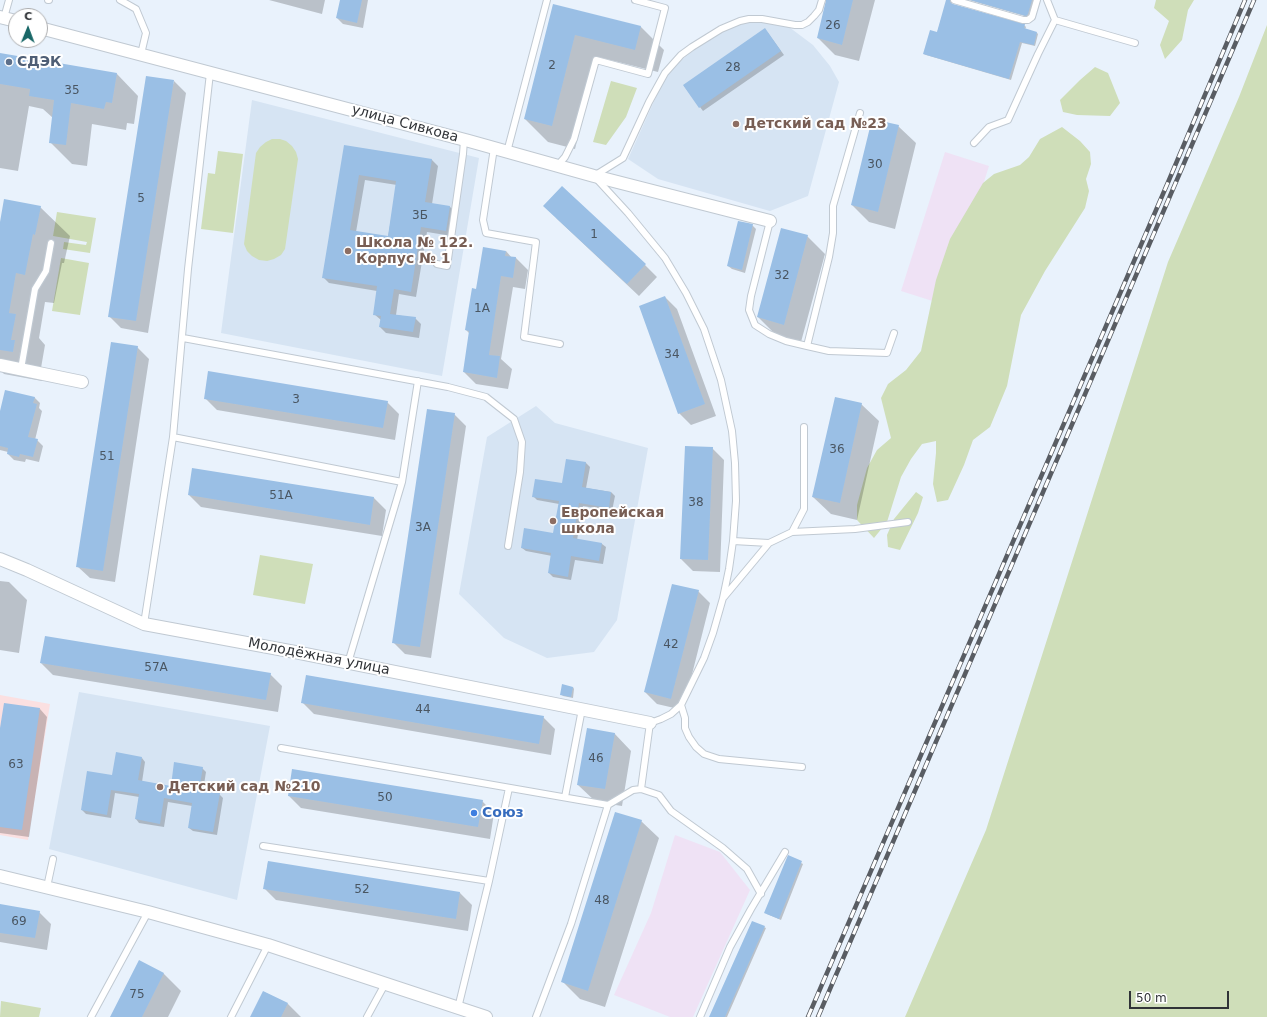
<!DOCTYPE html>
<meta charset="utf-8">
<style>
body{margin:0}
#map{position:relative;width:1267px;height:1017px;overflow:hidden;background:#e9f2fc;font-family:"DejaVu Sans",sans-serif}
canvas{display:block}
.north{position:absolute;left:8px;top:8px;width:40px;height:40px;box-sizing:border-box;background:#fff;border:1px solid #acadaf;border-radius:50%;rotate:1deg;font-size:11px;font-weight:700;line-height:16px;text-align:center;color:#303337}
.north::after{content:'';display:block;margin:auto;width:14px;height:18px;background:#186767;clip-path:polygon(50% 0,100% 100%,50% 72%,0 100%)}
.scale{position:absolute;left:1129px;top:991px;width:100px;height:18px;box-sizing:border-box;border:2px solid #303337;border-top:0;padding-left:5px;font-size:12px;line-height:14px;white-space:nowrap;color:#303337;-webkit-text-stroke:3px #fff;paint-order:stroke}
</style>
<div id="map">
<canvas width="1267" height="1017"></canvas>
<div class="north">С</div>
<div class="scale">50 m</div>
</div>
<script>
const ctx = document.querySelector('canvas').getContext('2d');
ctx.lineJoin = 'round';
function fillPath(path, color) {
  ctx.fillStyle = color;
  ctx.fill(path, 'evenodd');
}
function poly(rows) {
  const path = new Path2D();
  for (const r of rows) {
    path.moveTo(r[0], r[1]);
    for (let i = 2; i < r.length; i += 2) path.lineTo(r[i], r[i + 1]);
  }
  return path;
}
function stroke(path, color, width, dash) {
  ctx.strokeStyle = color;
  ctx.lineWidth = width;
  ctx.lineCap = dash ? 'butt' : 'round';
  ctx.setLineDash(dash || []);
  ctx.stroke(path);
}
function drawText(font, color, halo, rows, align = 'center') {
  ctx.font = font + ' "DejaVu Sans",sans-serif';
  ctx.lineWidth = 4;
  ctx.setLineDash([]);
  ctx.textBaseline = 'middle';
  ctx.strokeStyle = halo;
  ctx.fillStyle = color;
  for (const [text, x, y, turn = 0] of rows) {
    ctx.save();
    ctx.translate(x, y);
    ctx.rotate((+turn || 0) * Math.PI / 180);
    ctx.textAlign = isNaN(turn) ? turn : align;
    if (halo) ctx.strokeText(text, 0, 0);
    ctx.fillText(text, 0, 0);
    ctx.restore();
  }
}
fillPath(poly([
 [0,695,50,704,28,840,0,835]
]), '#fbe0e1');
fillPath(poly([
 [945,152,989,166,945,305,901,291],
 [675,835,720,852,750,890,693,1017,670,1017,614,995,651,913]
]), '#efe2f5');
fillPath(poly([
 [759,21,789,27,813,45,830,66,839,82,808,196,770,211,658,179,628,159,660,88,671,69,690,53,709,39,730,28,745,23],
 [252,100,479,158,442,376,221,333],
 [536,406,555,423,648,448,617,620,594,652,547,658,504,638,459,594,487,437],
 [79,692,270,726,237,900,49,849]
]), '#d6e4f3');
fillPath(poly([
 [1156,0,1194,0,1188,10,1182,40,1165,59,1160,45,1169,21,1154,8],
 [1267,25,1267,1017,905,1017,986,830,1168,262,1239,97],
 [1095,67,1108,73,1120,103,1110,116,1077,115,1063,112,1060,100,1080,80],
 [611,81,637,88,626,117,606,145,593,142],
 [1062,127,1080,141,1090,152,1091,164,1086,179,1089,191,1085,208,1045,271,1021,315,1007,386,990,427,973,440,964,465,948,500,937,502,933,484,936,453,936,441,922,444,911,459,901,477,887,522,874,538,857,520,857,505,867,468,877,450,891,438,881,398,888,384,906,370,921,351,936,280,950,239,983,183,994,174,1020,165,1029,157,1040,139],
 [272,139,280,139,286,141,292,146,296,152,298,159,285,249,281,255,274,259,267,261,259,260,252,256,247,251,244,244,256,153,260,147,266,142],
 [218,151,243,154,233,233,201,229,208,173,215,174],
 [57,212,96,218,90,253,63,249,64,242,86,245,87,242,53,236],
 [61,258,89,263,80,315,52,311],
 [916,492,923,497,918,513,900,550,888,547,887,535,894,519],
 [260,555,313,564,305,604,253,595],
 [1,1001,41,1008,39,1017,0,1017]
]), '#cfdeb9');
fillPath(poly([
 [269,0,325,0,322,14],
 [341,0,368,0,363,28,343,24,337,18],
 [827,0,875,0,859,61,835,55,818,38],
 [947,0,951,0,952,5,1024,25,1026,27,1025,30,1037,33,1038,34,1035,46,1022,43,1011,80,926,55,924,54,937,33],
 [969,0,1034,0,1028,17],
 [554,5,641,27,664,50,658,72,598,57,575,149,548,142,525,119],
 [768,33,784,55,703,111,684,86],
 [0,54,117,74,138,96,134,124,127,123,126,130,92,124,87,166,72,164,50,142,53,118,43,109,29,106,18,171,0,168],
 [174,81,186,93,148,333,121,328,109,316],
 [898,126,916,143,895,229,869,222,852,205],
 [345,146,432,160,438,166,432,204,450,207,456,212,452,236,427,232,416,297,399,294,396,315,415,318,421,324,419,338,386,333,380,327,381,320,374,314,377,291,329,283,323,277],
 [365,180,397,185,388,237,356,232],
 [40,207,70,236,64,263,62,263,54,303,45,302,39,338,45,345,41,368,44,371,42,381,4,374,0,370,0,227],
 [556,218,645,265,657,277,639,296],
 [752,225,756,229,745,273,732,269,728,266],
 [807,236,825,254,801,342,775,334,758,317],
 [506,251,512,258,516,258,528,270,525,289,513,287,501,359,512,369,508,389,476,384,464,372,470,334,466,330,477,290],
 [665,297,677,309,716,416,691,425,679,413],
 [137,347,149,359,115,582,90,578,77,566],
 [34,397,40,403,39,408,42,411,35,440,37,440,43,446,39,462,26,459,25,462,14,460,8,454,8,452,0,450,0,416],
 [205,398,387,402,399,414,395,440,217,410],
 [861,404,879,421,857,520,831,514,813,497],
 [454,414,466,426,431,658,405,654,393,642],
 [712,448,724,460,720,572,693,571,681,559],
 [567,460,586,463,590,467,586,488,611,492,615,496,612,511,583,506,577,540,602,544,606,547,603,564,575,560,571,580,553,577,549,573,552,556,526,551,522,548,554,534,559,504,537,500,533,496,563,485],
 [193,469,374,498,386,510,382,536,201,507,189,495],
 [0,581,9,582,27,600,19,653,0,650],
 [698,591,710,603,683,710,657,704,645,692],
 [41,663,270,674,282,686,278,712,53,675],
 [573,687,574,689,573,698,563,696,561,694],
 [302,702,543,717,555,729,551,755,314,714],
 [40,709,47,717,29,837,0,833,0,734],
 [614,733,631,751,622,806,596,802,578,785],
 [142,758,145,762,142,782,171,787,202,768,206,772,203,791,219,794,223,798,217,835,193,831,189,828,192,806,168,802,164,827,139,823,136,819,139,797,115,793,111,818,86,814,82,810,113,777],
 [293,770,482,801,494,813,490,839,301,808,289,796],
 [641,821,659,838,605,1007,580,999,563,982],
 [789,857,803,864,781,920,767,914],
 [268,862,460,893,472,905,468,931,276,900,264,888],
 [0,905,39,912,51,924,47,950,0,942],
 [753,922,766,928,727,1017,710,1017],
 [140,962,164,974,181,991,168,1017,111,1017],
 [264,992,288,1004,301,1017,251,1017]
]), '#0003');
fillPath(poly([
 [340,0,362,0,357,23,336,18],
 [826,0,853,0,842,45,817,38],
 [946,0,950,0,951,3,953,4,1025,24,1024,28,1037,32,1034,45,1020,42,1009,79,923,54,930,30,937,32],
 [970,0,1032,0,1028,14,1026,16],
 [553,4,641,26,635,50,575,35,552,126,524,119],
 [765,28,781,51,699,108,683,85],
 [0,53,117,73,112,103,106,102,104,109,71,103,66,145,49,143,54,100,29,96,30,89,0,84],
 [146,76,174,80,136,321,108,317],
 [872,119,899,125,878,212,851,205],
 [344,145,432,159,425,202,450,206,446,231,421,227,411,292,394,289,390,314,416,317,413,332,379,327,381,316,373,315,377,286,322,278],
 [359,175,396,181,388,236,350,230],
 [562,186,646,264,627,284,543,206],
 [4,199,41,206,35,235,33,234,25,275,16,273,9,313,16,314,11,340,15,340,13,352,0,350,0,222],
 [738,221,753,224,742,270,727,266],
 [781,228,808,235,784,325,757,317],
 [483,247,506,251,505,256,516,257,513,278,501,276,489,355,500,356,497,378,463,372,469,331,465,330,472,288,476,289],
 [665,296,705,404,678,414,639,306],
 [111,342,138,346,103,571,76,567],
 [208,371,388,401,383,428,204,399],
 [5,390,35,397,33,403,37,404,28,437,38,439,33,457,20,454,19,457,7,454,8,448,0,446,0,411],
 [835,397,862,403,840,503,812,497],
 [427,409,455,413,420,647,392,643],
 [685,446,713,447,708,560,680,559],
 [566,459,586,462,582,487,611,492,609,508,579,503,573,538,602,543,599,561,571,556,568,577,548,573,551,553,521,548,524,528,553,533,559,501,532,497,535,479,562,483],
 [192,468,374,497,370,525,188,495],
 [672,584,699,590,671,699,644,692],
 [45,636,271,673,266,700,40,663],
 [306,675,544,716,539,744,301,703],
 [562,684,573,687,571,697,560,695],
 [4,703,40,708,22,830,0,827,0,728],
 [587,728,615,733,605,789,577,785],
 [116,752,142,757,138,780,171,786,174,762,203,767,199,790,220,793,213,832,188,828,192,803,164,798,160,824,135,819,139,794,111,790,107,815,81,810,87,771,112,775],
 [292,769,483,800,478,827,288,796],
 [615,812,642,820,588,991,561,982],
 [788,855,802,861,779,919,764,913],
 [268,861,460,892,456,919,263,889],
 [0,904,40,911,35,938,0,933],
 [752,921,765,926,725,1017,709,1017],
 [139,960,164,973,142,1017,110,1017],
 [263,991,288,1003,281,1017,250,1017]
]), '#9abfe5');
const lane = poly([
 [48,0,49,0],
 [120,0,136,9,146,33,141,54],
 [954,0,1023,20,1028,20,1032,17,1037,0],
 [4,18,9,0],
 [1055,20,1135,43],
 [974,143,989,127,1008,120,1038,54,1055,20,1047,0],
 [494,148,483,220,486,233,536,242,524,337,560,344],
 [507,152,547,0],
 [558,165,565,157,574,139,596,60,648,74,665,8,635,0],
 [770,221,751,296,749,310,755,325,769,334,786,341,807,346,829,257,833,233,833,206,860,113],
 [437,264,447,266,463,154,464,140],
 [183,338,448,387,486,397,514,419,522,442,520,472,508,546],
 [807,346,829,351,887,353,894,333],
 [21,369,35,289,46,271,51,243],
 [173,437,402,482],
 [792,532,855,529,908,522],
 [733,541,769,543,792,532,804,509,804,427],
 [724,597,769,543],
 [144,624,173,437,188,269,210,73],
 [348,663,402,482,418,381],
 [681,705,685,718,685,728,689,737,696,747,704,754,719,759,802,767],
 [281,748,608,805],
 [641,789,659,795,671,811,723,848,747,869,761,894],
 [565,797,582,709],
 [263,846,489,881],
 [47,887,53,859],
 [458,1008,489,881,509,788],
 [91,1017,148,912],
 [231,1017,268,945],
 [367,1017,385,984],
 [536,1017,571,924,608,805,633,790,641,789,650,723,661,719,671,714,681,705,704,658,713,633,723,598,729,569,733,541,736,501,735,463,732,431,721,380,704,329,686,293,665,258,628,213,594,176,623,158,649,102,665,73,681,55,692,47,721,29,740,21,749,19,762,19,795,25,802,25,808,22,814,16,819,10,822,0],
 [700,1017,730,947,751,909,785,852]
]);
const street = poly([
 [0,17,16,21],
 [40,28,469,141,594,176,770,221],
 [0,365,82,382],
 [0,559,27,570,144,624,295,652,650,723],
 [0,876,148,912,268,945,486,1017]
]);
stroke(lane, '#c0c9d2', 8);
stroke(street, '#c0c9d2', 14);
stroke(lane, '#fff', 6);
stroke(street, '#fff', 12);
const rail = poly([
 [808,1017,1169,180,1245,0],
 [818,1017,1254,0]
]);
stroke(rail, '#595d63', 4.5);
stroke(rail, '#fff', 3, [9]);
for (const [x, y, r, color] of [
 [9,62,4,"#5c6f8a"],
 [736,124,4,"#8d6e63"],
 [348,251,4,"#8d6e63"],
 [553,521,4,"#8d6e63"],
 [160,787,4,"#8d6e63"],
 [474,813,4,"#3f7fe0"]
]) {
  const dot = new Path2D();
  dot.arc(x, y, r, 0, 2 * Math.PI);
  ctx.fillStyle = color;
  ctx.fill(dot);
  stroke(dot, '#fff', 1.5);
}
drawText('12px', '#4a5662', null, [
 ["26",833,26],
 ["2",552,66],
 ["28",733,68],
 ["35",72,91],
 ["30",875,165],
 ["5",141,199],
 ["3Б",420,216],
 ["1",594,235],
 ["32",782,276],
 ["1А",482,309],
 ["34",672,355],
 ["3",296,400],
 ["36",837,450],
 ["51",107,457],
 ["51А",281,496],
 ["38",696,503],
 ["3А",423,528],
 ["42",671,645],
 ["57А",156,668],
 ["44",423,710],
 ["46",596,759],
 ["63",16,765],
 ["50",385,798],
 ["52",362,890],
 ["48",602,901],
 ["69",19,922],
 ["75",137,995]
]);
drawText('bold 14px', '#4e5e75', '#fff', [
 ["СДЭК",17,62]
], 'left');
drawText('14px', '#303337', '#fff', [
 ["улица Сивкова",405,124,15],
 ["Молодёжная улица",319,657,11]
]);
drawText('bold 14px', '#785e54', '#fff', [
 ["Детский сад №23",744,124],
 ["Школа № 122.",356,243],
 ["Корпус № 1",356,259],
 ["Европейская",561,513],
 ["школа",561,529],
 ["Детский сад №210",168,787]
], 'left');
drawText('bold 14px', '#366cbe', '#fff', [
 ["Союз",482,813]
], 'left');
</script>
